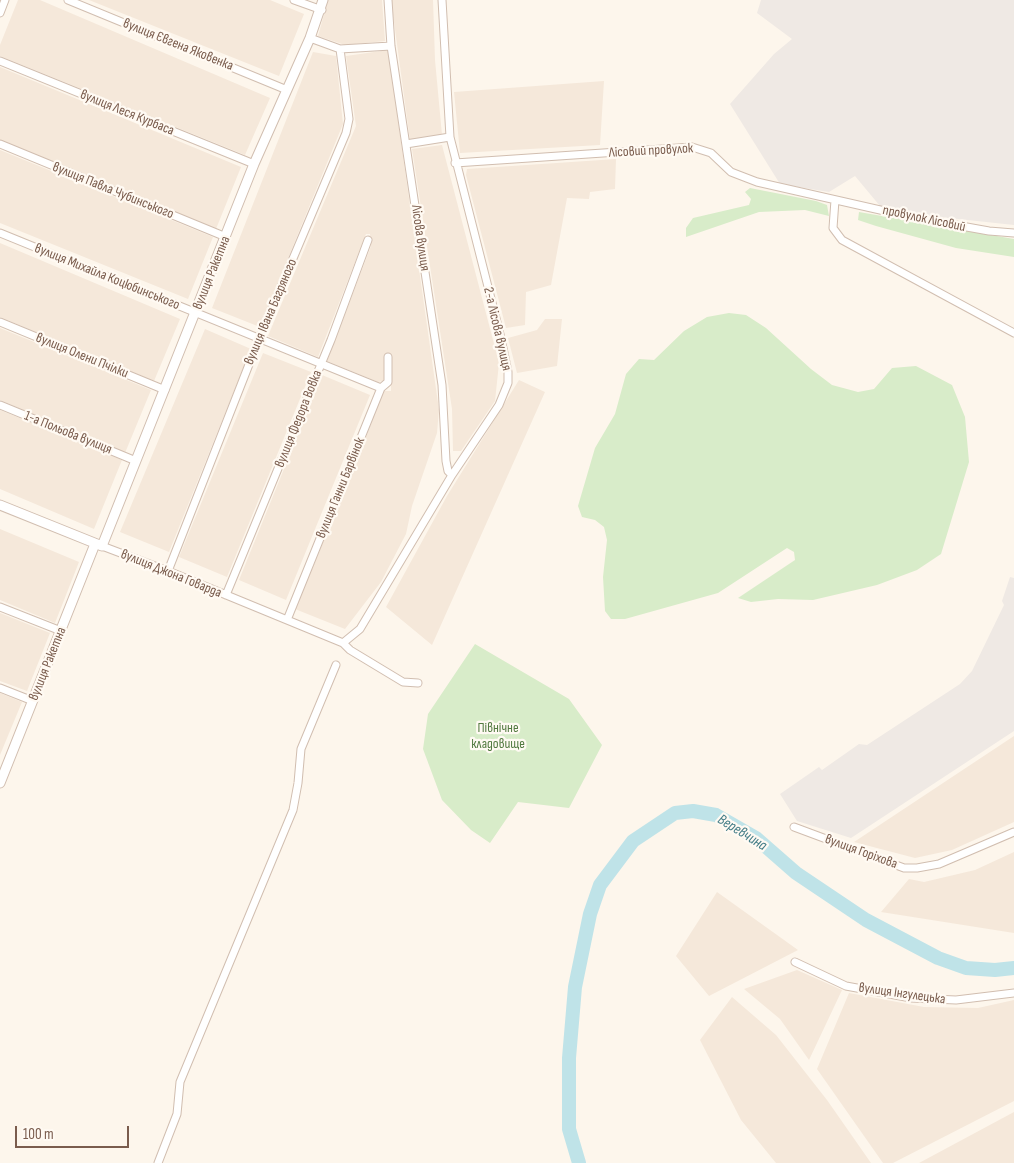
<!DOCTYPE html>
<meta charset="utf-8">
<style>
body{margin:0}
#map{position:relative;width:1014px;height:1163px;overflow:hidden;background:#fdf6ec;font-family:"Sofia Sans Condensed",sans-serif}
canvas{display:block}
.scale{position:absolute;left:15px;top:1126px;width:114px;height:22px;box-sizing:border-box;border:2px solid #7a5c4d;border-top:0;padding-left:6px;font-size:15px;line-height:18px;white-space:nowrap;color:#7a5c4d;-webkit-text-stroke:4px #fffaf3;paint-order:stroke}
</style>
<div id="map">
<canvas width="1014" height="1163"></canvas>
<div class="scale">100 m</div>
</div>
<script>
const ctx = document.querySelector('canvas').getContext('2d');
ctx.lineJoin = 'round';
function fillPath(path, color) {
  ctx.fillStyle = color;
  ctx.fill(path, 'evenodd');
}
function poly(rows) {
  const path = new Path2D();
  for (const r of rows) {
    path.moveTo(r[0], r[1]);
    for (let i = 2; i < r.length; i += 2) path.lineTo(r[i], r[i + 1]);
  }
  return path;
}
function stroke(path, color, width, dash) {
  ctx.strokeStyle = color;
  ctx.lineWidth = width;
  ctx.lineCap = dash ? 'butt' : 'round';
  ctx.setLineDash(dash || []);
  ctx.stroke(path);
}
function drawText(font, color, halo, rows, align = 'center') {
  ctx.font = font + ' "Sofia Sans Condensed",sans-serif';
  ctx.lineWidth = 4.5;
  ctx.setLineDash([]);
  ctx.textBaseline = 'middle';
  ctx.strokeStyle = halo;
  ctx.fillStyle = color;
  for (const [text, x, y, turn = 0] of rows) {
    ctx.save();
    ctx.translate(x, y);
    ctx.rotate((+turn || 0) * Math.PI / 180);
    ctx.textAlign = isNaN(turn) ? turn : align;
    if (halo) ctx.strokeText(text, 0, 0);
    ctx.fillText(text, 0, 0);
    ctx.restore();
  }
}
fillPath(poly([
 [18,0,40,0,270,98,245,155,0,56,0,45],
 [89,0,270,0,304,14,279,76],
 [328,0,382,0,385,41,345,45,318,36],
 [391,0,433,0,435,60,442,135,410,140],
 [388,50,439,410,437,433,412,506,406,534,381,582,345,629,295,609,357,462,383,391,391,391,391,354,385,354,386,376,383,381,378,382,327,361,371,246,370,234,366,234,318,357,268,336,356,126,346,56],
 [313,52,336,56,343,124,260,327,212,308],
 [0,67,241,167,216,229,0,140],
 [604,81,600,145,460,153,454,92],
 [442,145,499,363,495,401,461,451,453,451,452,409,412,149],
 [0,150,213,237,188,299,0,223],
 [616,159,615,189,590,192,589,199,567,198,551,285,526,292,525,325,506,328,466,175,467,169],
 [0,243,180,319,154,381,0,317],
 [545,319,562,319,557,366,517,373,508,338,537,330],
 [0,328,151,390,125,453,0,400],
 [205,329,251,349,169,552,120,532],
 [263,353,311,372,227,577,179,557],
 [322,375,370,395,286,600,239,580],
 [519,380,545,392,432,645,386,607,447,496],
 [0,410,122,460,94,529,0,489],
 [0,529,79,562,55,623,0,600],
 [0,613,50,633,27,691,0,681],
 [0,693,22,702,0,755],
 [1014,736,1014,822,952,850,915,858,854,842],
 [1014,852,1014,933,881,912,909,879,924,882,975,870],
 [717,892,798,950,709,996,676,956],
 [797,970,842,990,809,1060,780,1019,744,989],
 [849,993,924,1007,978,1008,1014,1000,1014,1101,893,1163,883,1163,817,1069],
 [732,997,776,1035,827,1100,871,1163,776,1163,741,1120,700,1040],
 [1014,1112,1014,1163,919,1163]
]), '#f5e8da');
fillPath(poly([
 [761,0,1014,0,1014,225,912,214,880,206,855,176,829,192,780,184,730,104,774,54,792,39,757,13],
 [1010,577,1014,578,1014,731,851,838,797,821,780,794,819,767,822,770,859,744,867,745,960,684,972,671,1004,605,1002,601]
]), '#efe9e4');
fillPath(poly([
 [750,188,816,201,827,205,829,216,805,210,759,212,686,237,686,228,693,218,749,205,751,199,745,192],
 [859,212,1014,239,1014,257,956,248,876,226,858,220],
 [729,313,746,315,766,328,811,369,832,385,858,392,874,389,892,368,916,366,952,385,965,417,969,462,941,554,917,570,877,585,813,600,778,599,751,602,738,598,795,560,794,552,787,548,718,593,625,619,611,619,605,611,603,577,607,540,604,527,595,520,582,517,578,506,595,448,615,414,626,374,639,359,654,360,684,331,707,317],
 [475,644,569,699,602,745,569,808,518,802,490,843,471,830,442,800,423,749,428,714]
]), '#d8ecc9');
stroke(poly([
 [579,1163,569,1129,569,1058,575,987,590,914,600,885,633,841,675,813,693,811,716,815,756,838,796,873,866,920,938,958,966,968,995,970,1014,968]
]), '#bfe3e8', 14);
const minor = poly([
 [68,0,287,90],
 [294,0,322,10],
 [388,0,391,46,442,385,446,461,448,471,452,475],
 [0,13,5,0],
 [310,38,340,49,391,46],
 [0,61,254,164],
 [0,144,226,237],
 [406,144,450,137],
 [455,163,692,147,711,153,731,172,757,182,911,217,989,231,1014,233],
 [835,200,833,228,842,240,1014,333],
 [0,233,381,388],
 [0,322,165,390],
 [0,405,136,461],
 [102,546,168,571,343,643,350,650,403,682,418,683],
 [168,571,259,339,346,133,349,119,340,49],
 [226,595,331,340,368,240],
 [0,607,61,631],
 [287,620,381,388,388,382,388,357],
 [343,643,360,629,452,475,499,405,508,383,508,372,500,334,450,137,442,0],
 [0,688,33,701],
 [794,827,904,868,917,868,939,864,1014,832],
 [795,962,846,986,911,998,956,1000,1014,993],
 [158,1163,177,1114,180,1082,293,810,298,783,301,749,336,665]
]);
const tertiary = poly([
 [0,505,102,546,254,164,310,38,323,0],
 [0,783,95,544]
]);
stroke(minor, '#d1beb0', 9);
stroke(tertiary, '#d1beb0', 11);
stroke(minor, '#fff', 7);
stroke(tertiary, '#fff', 9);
drawText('14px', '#7a5c4d', '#fffaf3', [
 ["вулиця Євгена Яковенка",178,45,22],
 ["вулиця Леся Курбаса",127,113,22],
 ["Лісовий провулок",651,151,-3],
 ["вулиця Павла Чубинського",113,191,22],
 ["провулок Лісовий",924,219,12],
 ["Лісова вулиця",420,238,82],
 ["вулиця Ракетна",212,273,-68],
 ["вулиця Михайла Коцюбинського",107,277,22],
 ["вулиця Івана Багряного",271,312,-67],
 ["2-а Лісова вулиця",497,329,77],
 ["вулиця Олени Пчілки",82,356,22],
 ["вулиця Федора Вовка",299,419,-68],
 ["1-а Польова вулиця",68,433,22],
 ["вулиця Ганни Барвінок",341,488,-68],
 ["вулиця Джона Говарда",171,574,22],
 ["вулиця Ракетна",48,664,-68],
 ["вулиця Горіхова",861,852,20],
 ["вулиця Інгулецька",902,994,8]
]);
drawText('14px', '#537a41', '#fffaf3', [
 ["Північне",498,728],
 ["кладовище",498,744]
]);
drawText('italic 15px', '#437c86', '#fffaf3', [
 ["Веревчина",742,833,32]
]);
</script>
